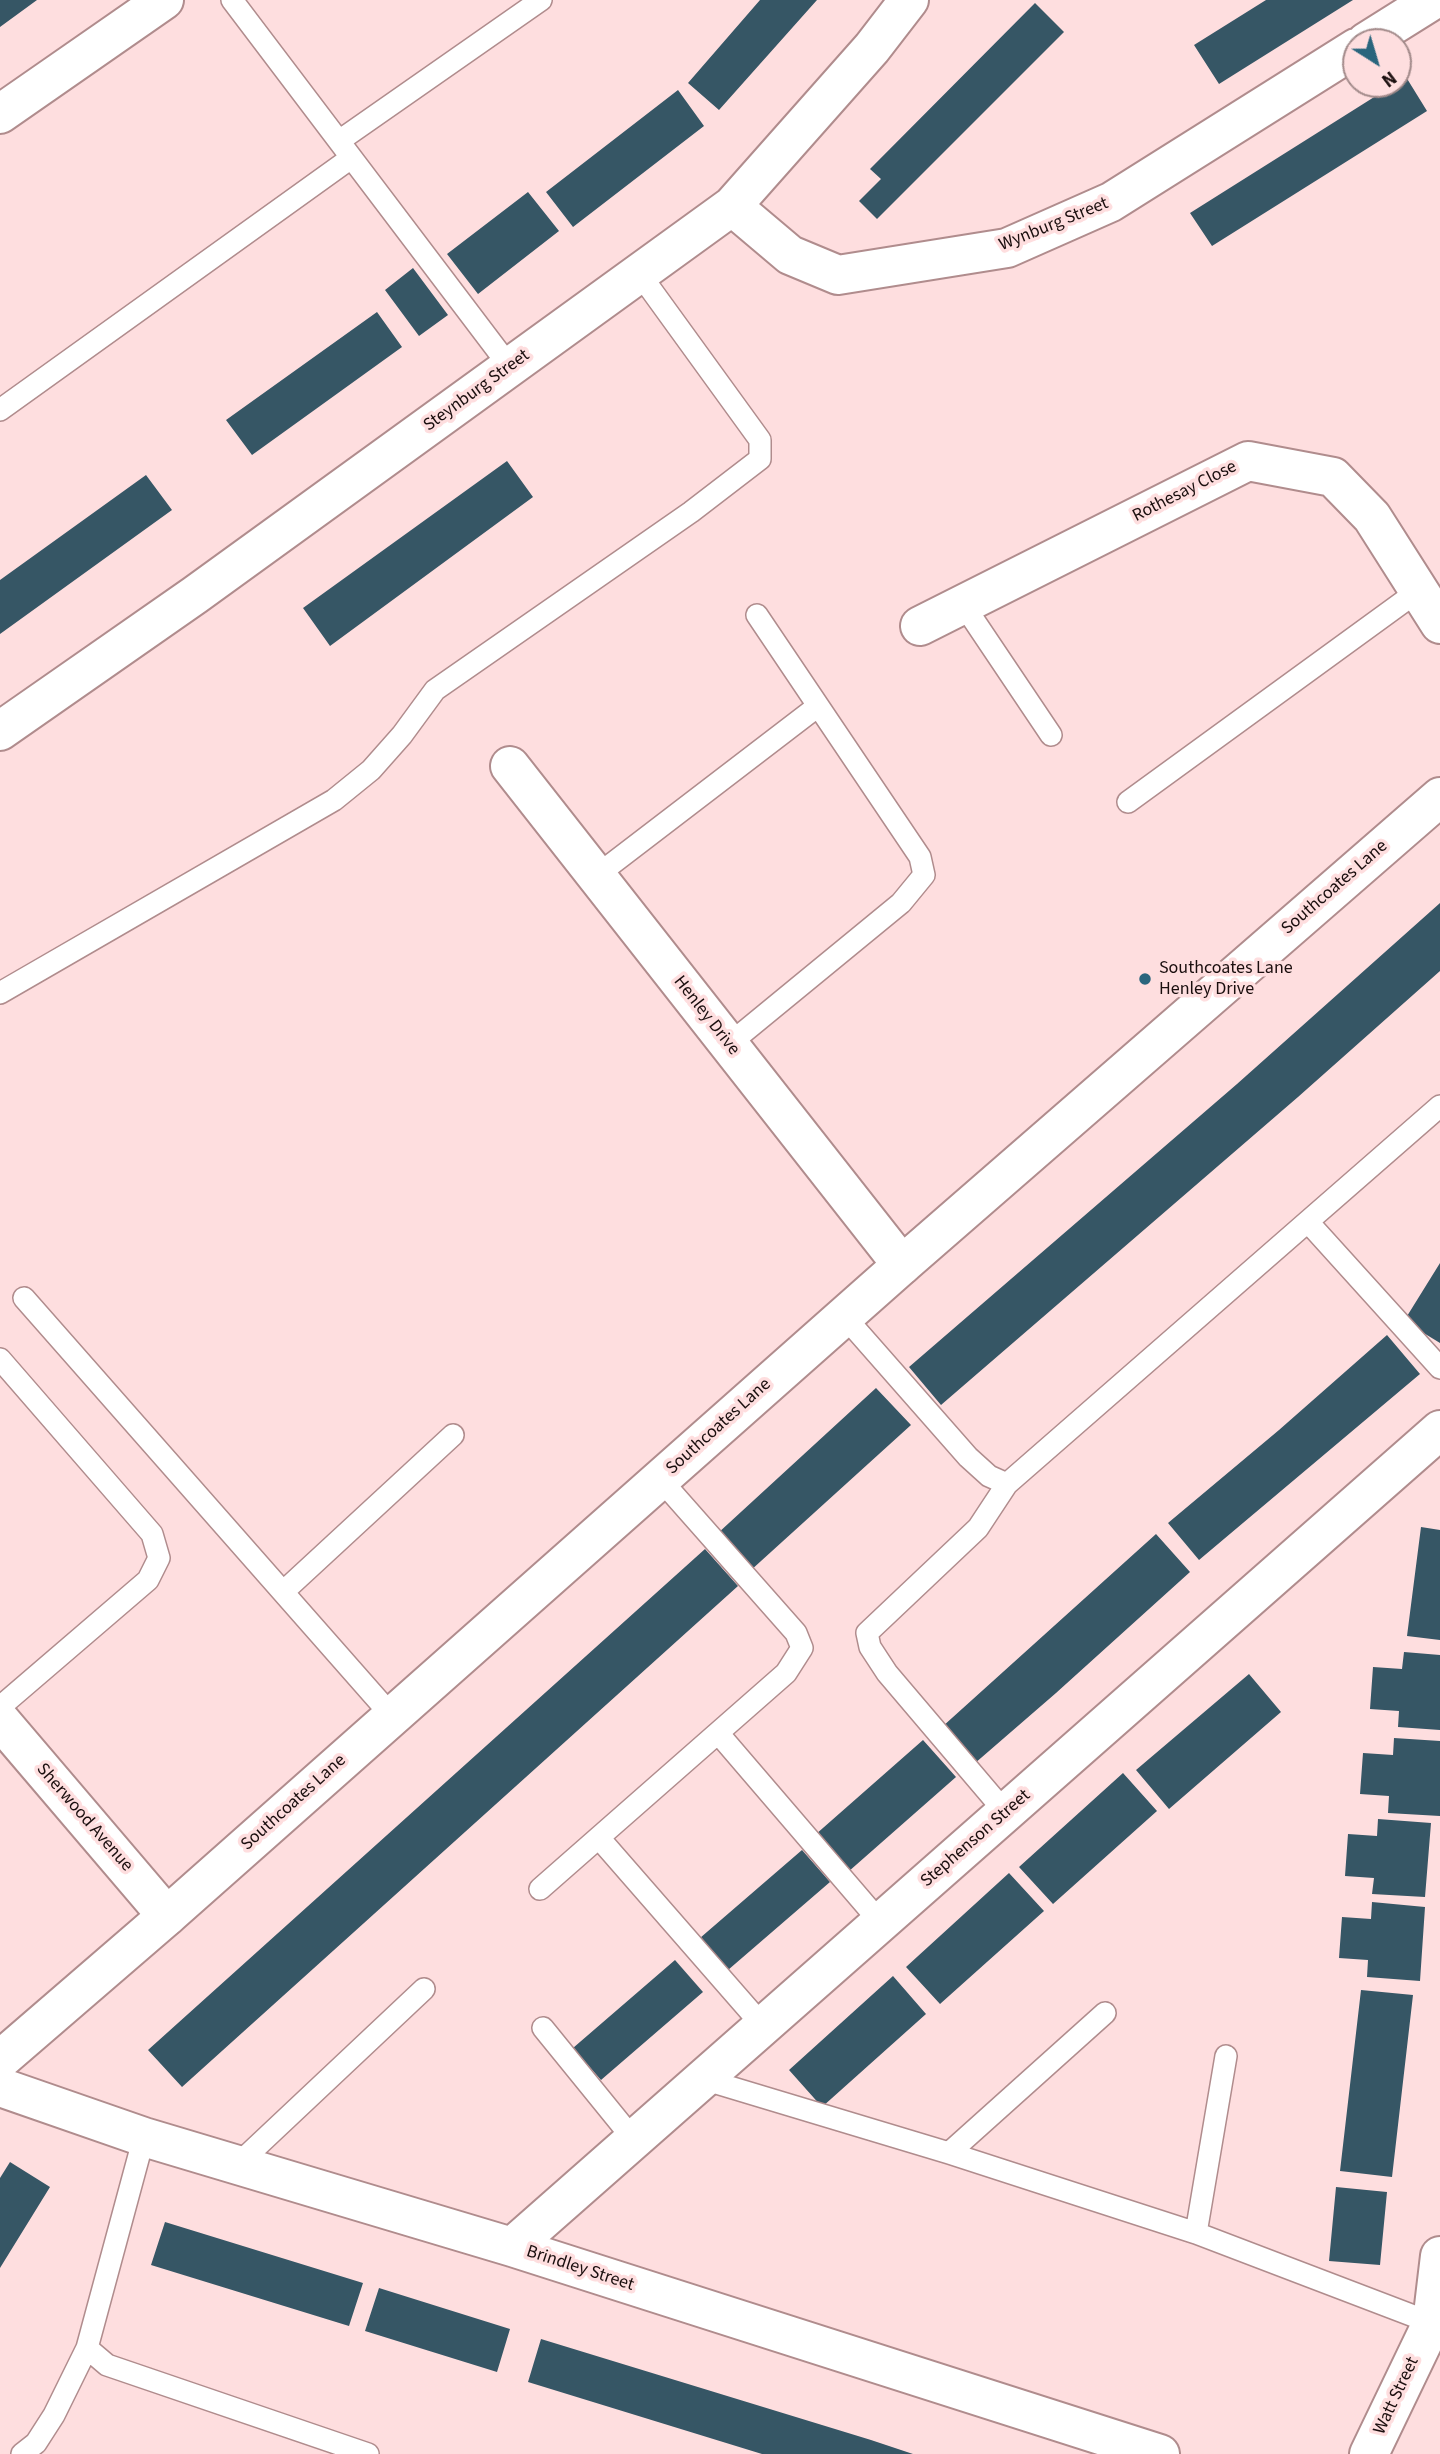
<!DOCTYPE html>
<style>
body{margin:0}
#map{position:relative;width:1440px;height:2454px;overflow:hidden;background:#fededf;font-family:"Source Sans 3",sans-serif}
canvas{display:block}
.north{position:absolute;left:1342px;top:28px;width:70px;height:70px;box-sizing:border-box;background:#fededf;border:2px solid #a38b8b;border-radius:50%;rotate:143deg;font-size:19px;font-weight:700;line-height:28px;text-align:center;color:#1a0e0e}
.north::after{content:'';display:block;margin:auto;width:24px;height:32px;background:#2a657d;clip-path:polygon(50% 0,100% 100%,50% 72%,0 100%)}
</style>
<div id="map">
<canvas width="1440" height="2454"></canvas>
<div class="north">N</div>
</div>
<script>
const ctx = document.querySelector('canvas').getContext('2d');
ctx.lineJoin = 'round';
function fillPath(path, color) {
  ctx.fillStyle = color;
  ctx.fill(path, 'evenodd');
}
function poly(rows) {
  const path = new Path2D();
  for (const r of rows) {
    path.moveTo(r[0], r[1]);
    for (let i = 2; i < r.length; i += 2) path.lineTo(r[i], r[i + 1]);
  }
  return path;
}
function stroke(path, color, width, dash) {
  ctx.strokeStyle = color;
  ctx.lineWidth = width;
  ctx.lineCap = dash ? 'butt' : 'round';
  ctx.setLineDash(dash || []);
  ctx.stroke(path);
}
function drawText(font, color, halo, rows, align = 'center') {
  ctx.font = font + ' "Source Sans 3",sans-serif';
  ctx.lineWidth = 7;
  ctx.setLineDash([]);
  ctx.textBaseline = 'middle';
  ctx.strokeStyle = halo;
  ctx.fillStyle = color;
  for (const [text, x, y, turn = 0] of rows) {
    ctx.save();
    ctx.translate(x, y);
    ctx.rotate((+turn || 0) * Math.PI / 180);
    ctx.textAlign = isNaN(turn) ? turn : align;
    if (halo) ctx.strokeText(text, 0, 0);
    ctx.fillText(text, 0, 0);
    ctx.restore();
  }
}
fillPath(poly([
 [0,0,37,0,0,27],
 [760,0,817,0,719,110,688,83],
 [1266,0,1353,0,1219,84,1194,45],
 [1035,3,1064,32,877,219,859,201,881,179,870,169],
 [1406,77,1427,111,1212,246,1190,213],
 [678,90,704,126,573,227,546,192],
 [528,192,559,231,478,294,447,254],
 [413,268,448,315,419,336,385,290],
 [377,312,402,347,252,455,226,420],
 [507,461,533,497,330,646,303,608],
 [146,475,172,510,0,634,0,580],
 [1440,903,1440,971,1298,1097,941,1405,909,1367,1237,1084],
 [1440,1263,1440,1343,1404,1321],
 [1387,1335,1420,1374,1199,1560,1168,1523,1279,1430],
 [876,1388,911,1425,750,1571,717,1534],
 [1421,1527,1440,1530,1440,1640,1407,1636],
 [1156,1534,1190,1572,1056,1693,974,1764,942,1727],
 [705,1549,738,1586,182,2087,148,2050],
 [1404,1652,1440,1655,1440,1730,1398,1727,1399,1711,1370,1709,1373,1667,1402,1669],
 [1249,1674,1281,1712,1169,1809,1136,1770],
 [1394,1738,1440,1741,1440,1816,1388,1813,1389,1796,1360,1794,1363,1753,1393,1755],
 [923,1740,956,1777,848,1872,815,1835],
 [1123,1773,1157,1811,1053,1904,1019,1867],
 [1378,1819,1431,1823,1425,1897,1372,1894,1374,1878,1345,1876,1348,1834,1377,1836],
 [802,1850,830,1882,728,1970,700,1938],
 [1009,1873,1044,1911,940,2004,906,1967],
 [1372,1902,1425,1907,1420,1981,1367,1977,1368,1960,1339,1958,1342,1917,1371,1919],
 [675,1960,703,1992,601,2080,573,2048],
 [893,1976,926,2014,822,2107,789,2070],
 [1361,1990,1413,1995,1392,2177,1340,2171],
 [10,2162,50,2187,0,2268,0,2178],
 [1336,2187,1387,2192,1380,2265,1329,2261],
 [165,2222,363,2283,349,2326,151,2265],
 [379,2288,510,2329,497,2372,365,2331],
 [541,2339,871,2440,913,2454,762,2454,528,2382]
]), '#365665');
const service = poly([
 [232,0,510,367],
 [339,141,541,0],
 [0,410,351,158],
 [963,604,1051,735],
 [1128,802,1418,591],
 [596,876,818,706],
 [0,993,334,800,371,770,402,735,435,690,691,512,760,459,760,440,639,273],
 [728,1045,901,903,924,875,920,857,757,615],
 [1308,1222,1440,1368],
 [24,1298,392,1716],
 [844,1316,968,1457,989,1476,1007,1484,1440,1106],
 [0,1359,152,1534,159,1558,148,1580,0,1707],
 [283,1592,453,1435],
 [718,1733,881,1923],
 [1006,1813,887,1673,870,1647,867,1633,978,1528,1007,1484],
 [599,1838,763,2026],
 [540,1889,786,1673,802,1648,796,1633,660,1479],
 [543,2028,634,2140],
 [703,2079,949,2153,1196,2233,1432,2323],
 [949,2153,1105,2013],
 [237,2165,424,1989],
 [1196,2233,1226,2056],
 [87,2348,107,2365,368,2454],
 [22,2454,36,2443,54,2415,87,2348,144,2137]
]);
const minor = poly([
 [1366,42,1433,0],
 [0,114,164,0],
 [732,206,790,255,838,275,1007,248,1111,202,1356,48],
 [920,626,1248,461,1333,477,1372,517,1440,624],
 [0,731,195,595,732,206,872,48,909,0],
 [510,766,902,1265],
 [0,1720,167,1916],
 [0,2087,144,2137,512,2247,1160,2454],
 [512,2247,1440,1430],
 [1369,2454,1432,2323,1440,2256]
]);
const tertiary = poly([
 [0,2060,167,1916,902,1265,1440,797]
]);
stroke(service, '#b08c8d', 24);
stroke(minor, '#b08c8d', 42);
stroke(tertiary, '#b08c8d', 42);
stroke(service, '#fff', 21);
stroke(minor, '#fff', 38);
stroke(tertiary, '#fff', 38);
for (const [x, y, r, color] of [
 [1145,979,7,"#2a657d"]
]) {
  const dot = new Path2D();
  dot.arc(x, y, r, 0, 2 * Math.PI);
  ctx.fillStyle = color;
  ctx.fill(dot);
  stroke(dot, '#fededf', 2.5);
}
drawText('18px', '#1a0e0e', '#fededf', [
 ["Wynburg Street",1054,225,-22],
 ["Steynburg Street",477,391,-36],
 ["Rothesay Close",1185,492,-27],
 ["Southcoates Lane",1335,888,-41],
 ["Henley Drive",706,1016,52],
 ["Southcoates Lane",719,1427,-42],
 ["Southcoates Lane",294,1803,-42],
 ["Sherwood Avenue",84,1818,49],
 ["Stephenson Street",976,1839,-41],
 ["Brindley Street",580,2269,18],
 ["Watt Street",1397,2396,-65]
]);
drawText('18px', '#1a0e0e', '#fededf', [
 ["Southcoates Lane",1159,969],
 ["Henley Drive",1159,990]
], 'left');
</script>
